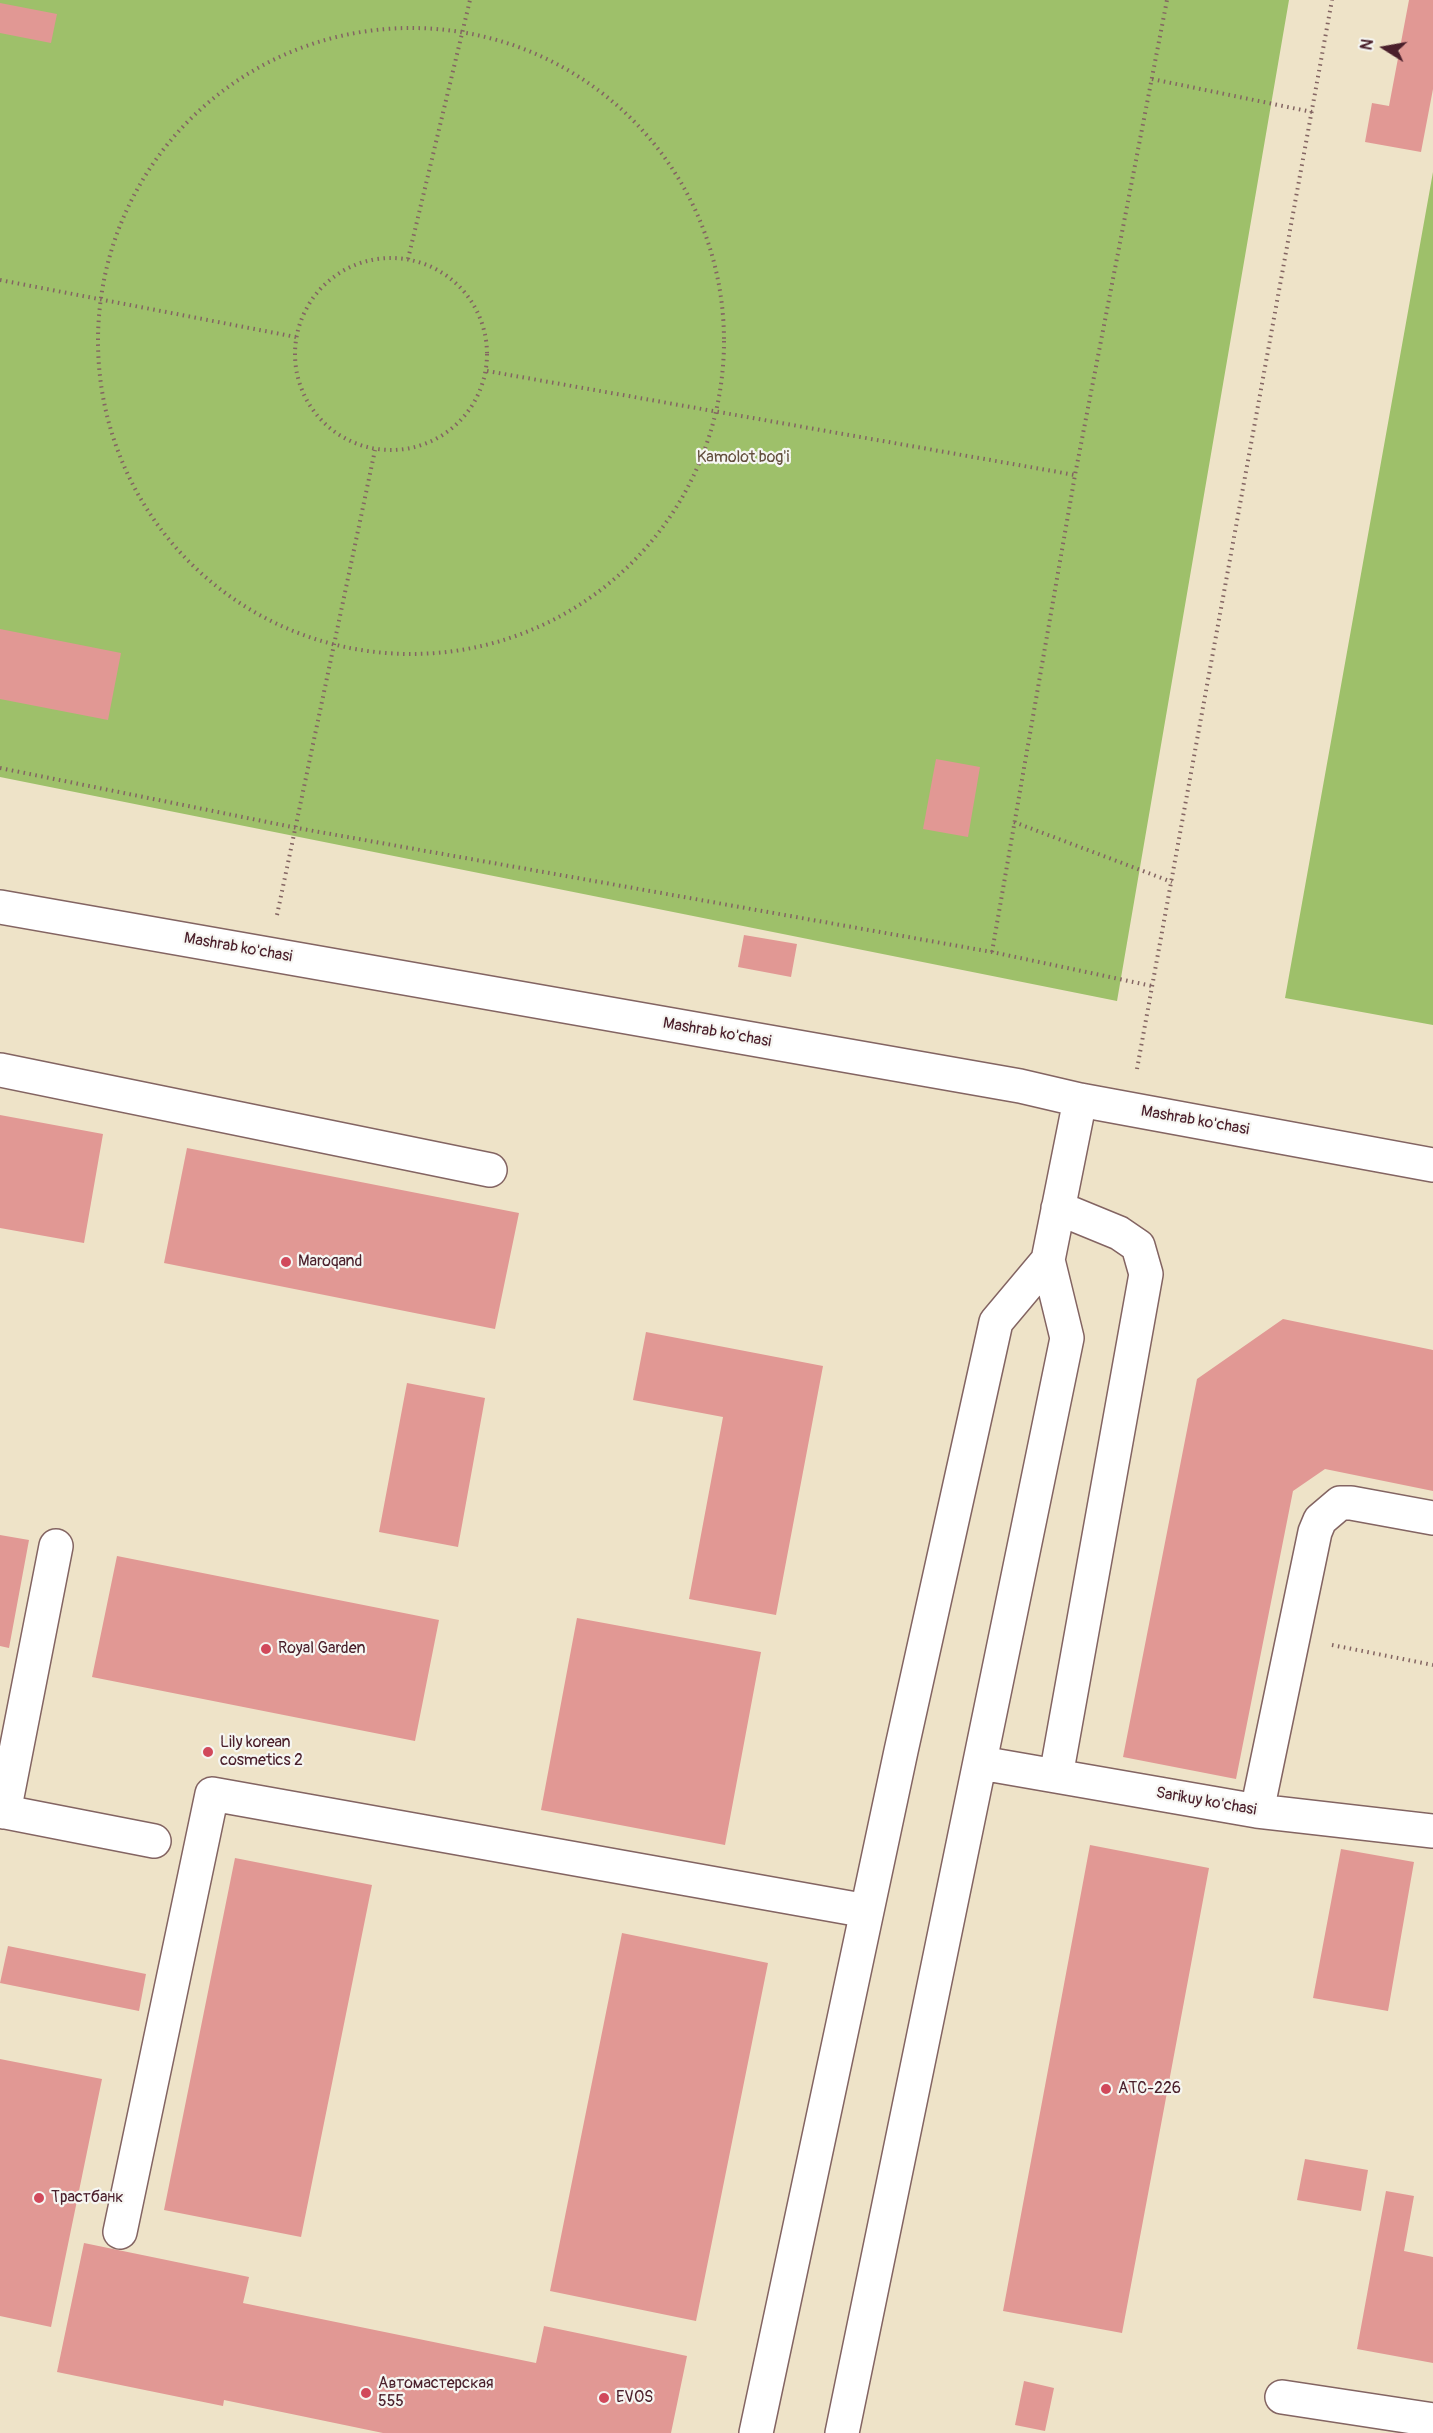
<!DOCTYPE html>
<meta charset="utf-8">
<style>
body{margin:0}
#map{position:relative;width:1433px;height:2433px;overflow:hidden;background:#eee3c8;font-family:Pangolin,sans-serif}
canvas{display:block}
.north{position:absolute;left:1355px;top:18px;width:60px;height:60px;-webkit-text-stroke:4px #f6f6f2;paint-order:stroke;rotate:281deg;font-size:16px;font-weight:700;line-height:24px;text-align:center;color:#4a1f2b}
.north::after{content:'';display:block;margin:auto;width:21px;height:27px;background:#4a1f2b;clip-path:polygon(50% 0,100% 100%,50% 72%,0 100%)}
</style>
<div id="map">
<canvas width="1433" height="2433"></canvas>
<div class="north">N</div>
</div>
<script>
const ctx = document.querySelector('canvas').getContext('2d');
ctx.lineJoin = 'round';
function fillPath(path, color) {
  ctx.fillStyle = color;
  ctx.fill(path, 'evenodd');
}
function poly(rows) {
  const path = new Path2D();
  for (const r of rows) {
    if (r.length === 3) {
      path.moveTo(r[0] + r[2], r[1]);
      path.arc(r[0], r[1], r[2], 0, 2 * Math.PI);
      continue;
    }
    path.moveTo(r[0], r[1]);
    for (let i = 2; i < r.length; i += 2) path.lineTo(r[i], r[i + 1]);
  }
  return path;
}
function stroke(path, color, width, dash) {
  ctx.strokeStyle = color;
  ctx.lineWidth = width;
  ctx.lineCap = dash ? 'butt' : 'round';
  ctx.setLineDash(dash || []);
  ctx.stroke(path);
}
function drawText(font, color, halo, rows, align = 'center') {
  ctx.font = font + ' Pangolin,sans-serif';
  ctx.lineWidth = 4.5;
  ctx.setLineDash([]);
  ctx.textBaseline = 'middle';
  ctx.strokeStyle = halo;
  ctx.fillStyle = color;
  for (const [text, x, y, turn = 0] of rows) {
    ctx.save();
    ctx.translate(x, y);
    ctx.rotate((+turn || 0) * Math.PI / 180);
    ctx.textAlign = isNaN(turn) ? turn : align;
    if (halo) ctx.strokeText(text, 0, 0);
    ctx.fillText(text, 0, 0);
    ctx.restore();
  }
}
fillPath(poly([
 [0,0,1289,0,1117,1001,0,777],
 [1433,172,1433,1025,1285,998]
]), '#9ec06a');
fillPath(poly([
 [1409,0,1433,0,1433,89,1421,152,1365,142,1372,103,1389,106],
 [0,3,57,14,51,43,0,33],
 [0,629,121,653,108,720,0,699],
 [936,759,980,767,968,837,923,829],
 [744,935,797,944,791,977,738,967],
 [0,1115,103,1134,84,1243,0,1228],
 [187,1148,519,1213,495,1329,164,1263],
 [1283,1319,1433,1350,1433,1491,1325,1469,1293,1491,1236,1779,1123,1757,1197,1379],
 [646,1332,823,1366,776,1615,689,1599,723,1417,633,1400],
 [407,1383,485,1398,458,1547,379,1532],
 [0,1535,29,1540,9,1648,0,1646],
 [117,1556,439,1620,415,1741,92,1677],
 [577,1618,761,1652,725,1845,541,1810],
 [1090,1845,1209,1868,1122,2333,1003,2311],
 [1341,1849,1414,1862,1388,2011,1313,1998],
 [235,1858,372,1885,301,2237,164,2210],
 [622,1933,768,1963,696,2321,550,2291],
 [8,1946,146,1974,139,2011,0,1983],
 [0,2059,102,2079,51,2327,0,2316],
 [1305,2159,1368,2170,1361,2211,1297,2200],
 [1386,2191,1414,2196,1404,2251,1433,2257,1433,2363,1357,2349],
 [84,2243,249,2277,243,2303,536,2363,544,2326,687,2356,671,2433,383,2433,224,2400,223,2406,57,2372],
 [1024,2381,1054,2388,1045,2431,1015,2425]
]), '#e19894');
const minor = poly([
 [0,907,1020,1086,1080,1100,1433,1165],
 [0,1070,490,1170],
 [981,1763,1257,1811,1433,1831],
 [1056,1776,1146,1274,1138,1246,1119,1233,1058,1208],
 [0,1811,154,1841],
 [1257,1811,1315,1532,1320,1520,1340,1503,1351,1503,1433,1518],
 [4,1812,56,1546],
 [120,2232,212,1794,867,1911],
 [1282,2397,1433,2420],
 [756,2433,901,1751,996,1322,1048,1260],
 [842,2433,1067,1338,1048,1260,1080,1100]
]);
stroke(minor, '#836462', 36);
stroke(poly([
 [411,341,313],
 [1152,79,1312,112],
 [391,354,96],
 [408,259,470,0],
 [0,280,296,337],
 [487,371,1075,475],
 [0,768,297,828,992,952,1152,986],
 [1014,822,1172,882],
 [277,915,375,450],
 [992,952,1075,475,1167,0],
 [1137,1069,1332,0],
 [1332,1645,1433,1665]
]), '#836462', 4, [1.5, 4.5]);
stroke(minor, '#fff', 33);
for (const [x, y, r, color] of [
 [286,1262,6,"#d1495b"],
 [266,1649,6,"#d1495b"],
 [208,1752,6,"#d1495b"],
 [1106,2089,6,"#d1495b"],
 [39,2198,6,"#d1495b"],
 [366,2393,6,"#d1495b"],
 [604,2398,6,"#d1495b"]
]) {
  const dot = new Path2D();
  dot.arc(x, y, r, 0, 2 * Math.PI);
  ctx.fillStyle = color;
  ctx.fill(dot);
  stroke(dot, '#f6f6f2', 2);
}
drawText('16px', '#634f3e', '#f6f6f2', [
 ["Kamolot bog'i",743,458]
]);
drawText('16px', '#4a1f2b', '#f6f6f2', [
 ["Mashrab ko'chasi",238,948,10],
 ["Mashrab ko'chasi",717,1033,10],
 ["Mashrab ko'chasi",1195,1121,10],
 ["Sarikuy ko'chasi",1206,1802,10]
]);
drawText('16px', '#4a1f2b', '#f6f6f2', [
 ["Maroqand",298,1262],
 ["Royal Garden",278,1649],
 ["Lily korean",220,1743],
 ["cosmetics 2",220,1761],
 ["АТС-226",1118,2089],
 ["Трастбанк",51,2198],
 ["Автомастерская",378,2384],
 ["555",378,2402],
 ["EVOS",616,2398]
], 'left');
</script>
